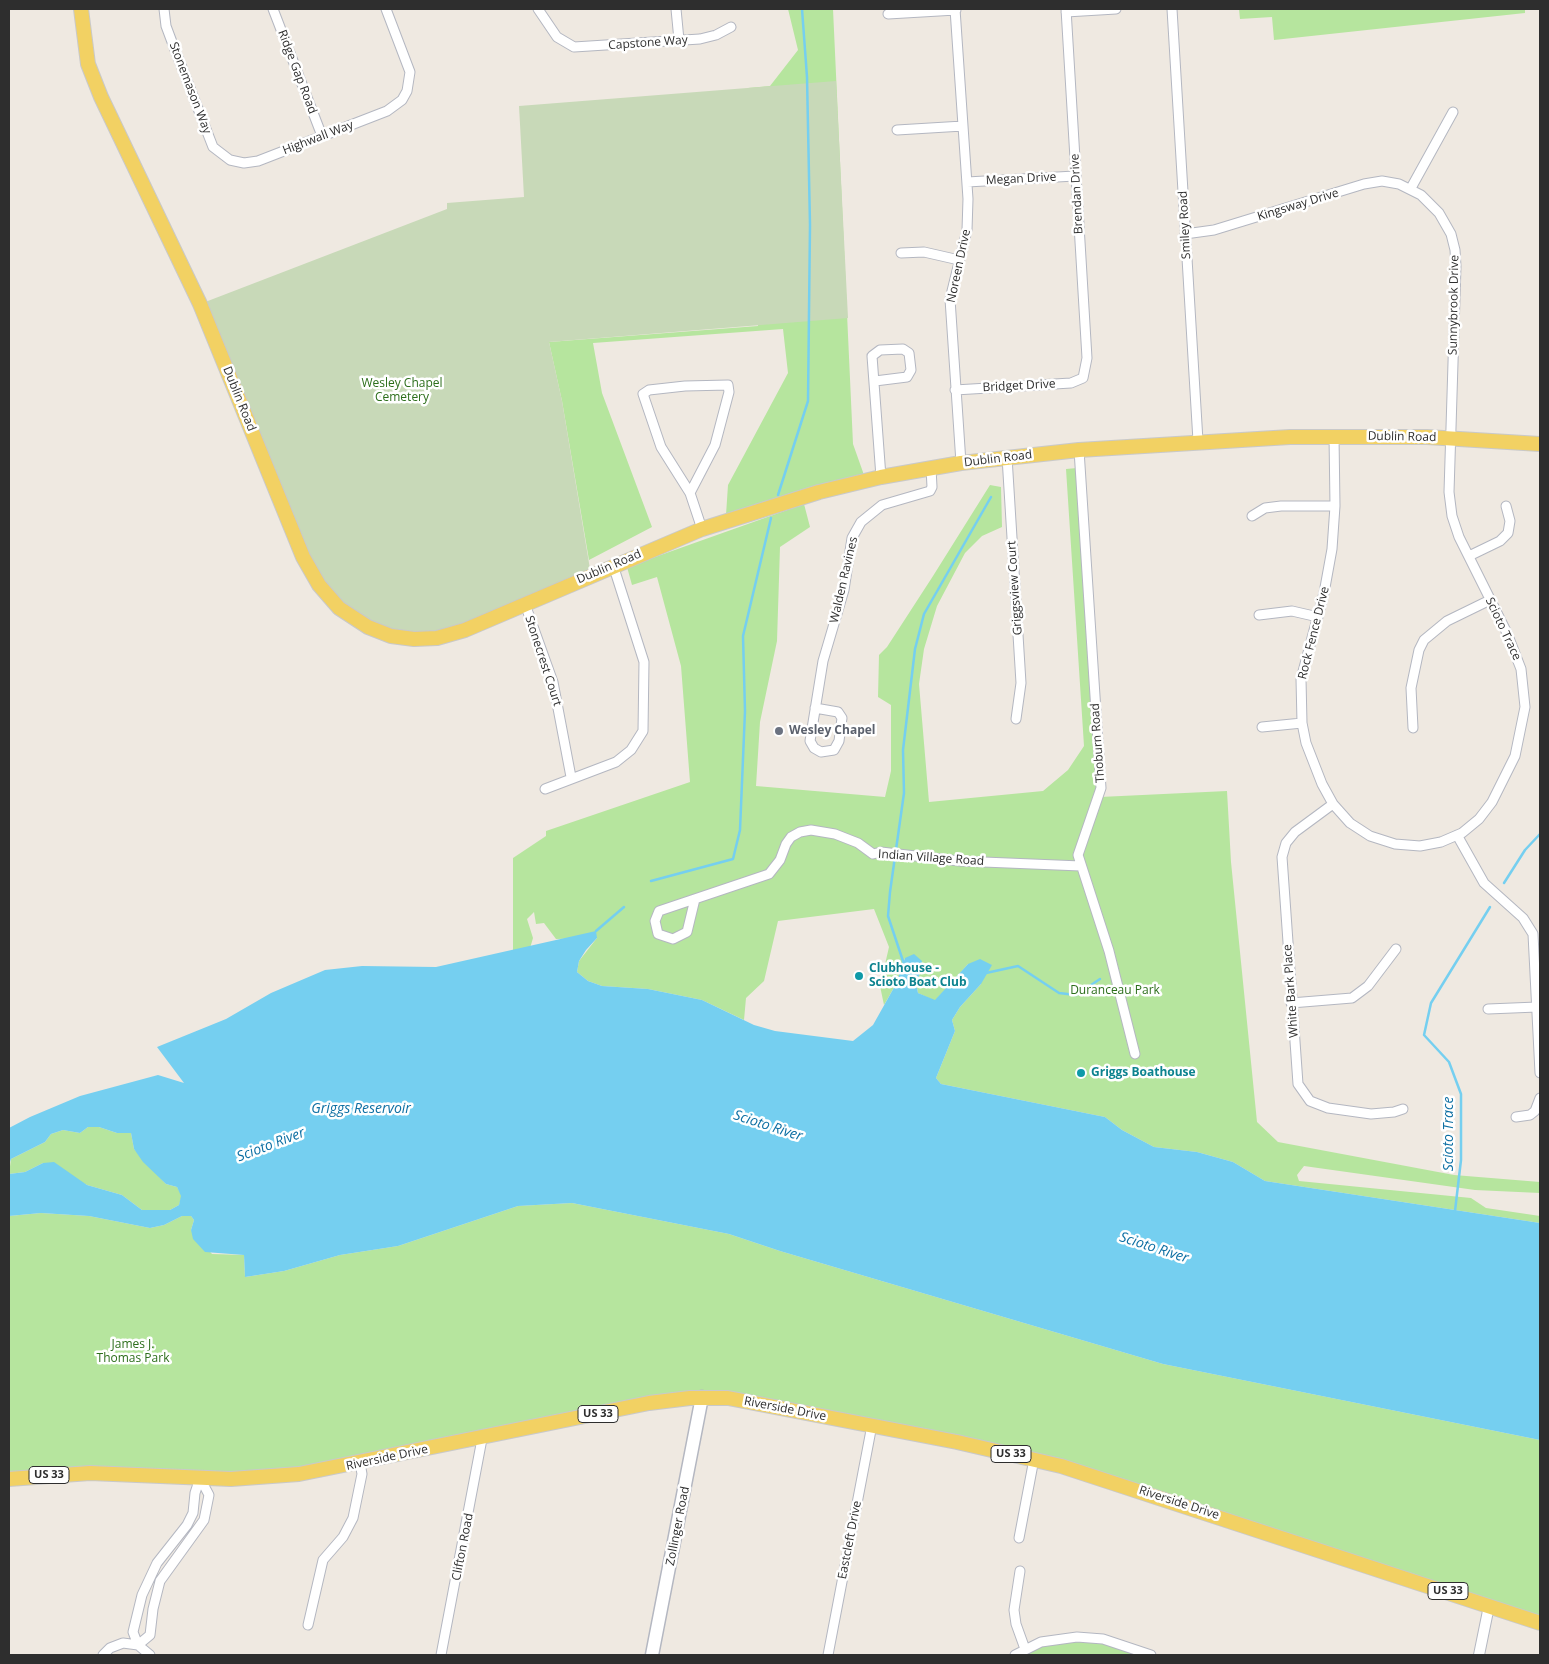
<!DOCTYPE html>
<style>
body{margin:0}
#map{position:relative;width:1549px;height:1664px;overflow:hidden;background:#efe9e1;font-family:"Open Sans",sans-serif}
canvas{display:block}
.frame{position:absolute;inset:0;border:10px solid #2e2e2e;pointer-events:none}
</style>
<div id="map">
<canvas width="1549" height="1664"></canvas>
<div class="frame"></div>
</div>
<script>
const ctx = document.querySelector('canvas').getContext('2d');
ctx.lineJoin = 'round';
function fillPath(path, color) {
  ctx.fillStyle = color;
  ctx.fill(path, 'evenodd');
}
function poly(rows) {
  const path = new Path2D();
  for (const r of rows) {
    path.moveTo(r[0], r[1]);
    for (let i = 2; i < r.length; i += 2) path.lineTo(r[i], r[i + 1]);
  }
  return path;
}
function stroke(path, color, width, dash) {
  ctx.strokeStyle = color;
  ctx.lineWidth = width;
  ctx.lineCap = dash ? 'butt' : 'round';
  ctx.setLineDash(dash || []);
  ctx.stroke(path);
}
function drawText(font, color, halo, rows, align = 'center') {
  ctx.font = font + ' "Open Sans",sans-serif';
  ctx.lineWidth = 5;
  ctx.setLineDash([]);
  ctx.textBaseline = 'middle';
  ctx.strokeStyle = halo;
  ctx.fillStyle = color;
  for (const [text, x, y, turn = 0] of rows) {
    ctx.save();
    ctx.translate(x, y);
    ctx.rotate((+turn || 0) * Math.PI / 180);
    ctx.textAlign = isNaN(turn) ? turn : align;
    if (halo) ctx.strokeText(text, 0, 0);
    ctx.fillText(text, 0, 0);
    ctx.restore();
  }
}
fillPath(poly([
 [788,9,833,9,853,444,864,475,800,490,726,515,728,485,788,373,783,329,593,343,602,393,652,527,589,560,562,401,549,342,758,326,748,88,770,86,798,50],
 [1239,9,1525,9,1525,13,1274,40,1272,17,1240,19],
 [1077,468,1100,797,1227,791,1231,862,1257,1122,1278,1142,1454,1175,1540,1182,1540,1193,1475,1190,1304,1166,1297,1175,1299,1181,1471,1198,1486,1208,1540,1216,1540,1223,1265,1181,1233,1162,1197,1152,1154,1147,1122,1130,1105,1117,941,1084,936,1078,955,1031,952,1020,960,1007,981,984,968,964,935,1001,918,993,916,983,920,973,905,958,896,984,884,1005,880,986,889,947,874,909,778,921,764,981,746,998,744,1020,702,1000,648,989,602,986,588,981,577,972,579,961,597,938,556,939,544,923,536,924,534,912,527,919,533,938,528,955,513,963,513,858,546,836,546,831,690,782,681,666,657,577,632,585,627,567,804,504,810,527,780,547,777,641,760,722,756,786,885,797,891,771,891,705,878,697,879,655,887,647,933,576,990,485,1001,487,1002,527,982,536,965,553,937,606,924,649,919,684,929,802,1043,791,1068,770,1084,746,1066,469],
 [88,1127,99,1127,117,1133,131,1133,134,1149,166,1184,177,1187,182,1196,179,1205,170,1210,142,1210,122,1195,87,1185,43,1163,25,1172,9,1174,11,1159,45,1142,51,1134,63,1130,80,1133],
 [572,1203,729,1234,780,1251,1163,1364,1540,1440,1540,1623,1091,1474,702,1397,324,1471,9,1479,9,1216,41,1213,89,1216,150,1228,164,1225,182,1216,191,1216,194,1220,191,1230,212,1254,244,1255,245,1277,284,1271,340,1255,398,1246,518,1206],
 [1077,1637,1151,1655,1015,1655,1025,1649]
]), '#b6e59e');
fillPath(poly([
 [836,81,848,318,549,342,562,401,591,575,465,630,391,636,325,593,200,304,447,209,447,203,524,197,519,106]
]), '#c8d9b8');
fillPath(poly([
 [596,931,597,938,586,950,579,961,577,972,588,981,602,986,648,989,702,1000,754,1025,775,1031,853,1041,873,1025,896,984,905,958,914,954,922,961,920,973,916,983,918,993,935,1000,968,964,980,959,992,965,981,984,960,1007,952,1020,955,1031,936,1078,941,1084,1105,1117,1122,1130,1154,1147,1197,1152,1233,1162,1265,1181,1540,1223,1540,1440,1163,1364,780,1251,729,1234,572,1203,518,1206,398,1246,340,1255,284,1271,245,1277,244,1255,205,1252,193,1239,191,1230,194,1220,191,1216,182,1216,164,1225,150,1228,89,1216,41,1213,9,1216,9,1174,25,1172,43,1163,54,1162,87,1185,122,1195,142,1210,170,1210,179,1205,181,1196,177,1187,166,1184,143,1162,134,1149,131,1133,117,1133,99,1127,88,1127,80,1133,63,1130,51,1134,45,1142,11,1159,9,1165,9,1128,30,1117,80,1096,158,1075,184,1083,157,1047,226,1019,271,993,325,970,362,966,436,967]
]), '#75cff0');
stroke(poly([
 [778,495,808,401,810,225,807,77,802,9],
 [651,881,733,859,740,830,745,711,743,636,771,518],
 [1504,883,1525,850,1540,834],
 [596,931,624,907],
 [904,964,888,916,890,892,904,793,903,750,915,649,924,614,991,497],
 [986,973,1018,966,1059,993,1076,995,1100,979],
 [1455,1211,1461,1160,1461,1094,1449,1062,1424,1035,1431,1003,1490,907]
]), '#75cff0', 2.5);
const minor = poly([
 [164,9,166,26,172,42,213,147,230,160,244,163,258,161,387,111,402,100,407,91,410,72,386,9],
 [273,9,322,136],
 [538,9,557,37,574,47,700,39,716,35,731,27],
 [676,9,679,40],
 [955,9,968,199,967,230,950,299,961,463],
 [1172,9,1198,441],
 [1066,12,1116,9],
 [888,14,956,10],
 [897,130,963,126],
 [967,182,1075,176],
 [1411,188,1453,112],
 [1185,234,1214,230,1364,184,1382,181,1399,184,1421,195,1439,213,1451,234,1455,250,1456,266,1449,492,1452,516,1459,537,1507,633,1521,669,1525,707,1515,756,1492,802,1479,819,1462,833,1441,842,1420,846,1395,844,1370,836,1350,823,1333,804,1322,784,1306,743,1302,723,1301,679,1324,593,1332,549,1335,506,1334,436],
 [901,253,924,252,959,260],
 [875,381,907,377,911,370,909,353,903,349,880,350,872,356,881,477],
 [955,390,1071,383,1083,378,1087,358,1066,9],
 [1079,450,1101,788,1078,855,1109,951,1135,1054],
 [1007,457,1021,683,1016,719],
 [690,493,715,445,729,392,728,385,685,386,649,390,643,394,661,447,690,493,702,529],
 [1252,516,1265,508,1281,506,1335,506],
 [1469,556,1500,541,1508,533,1510,521,1506,506],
 [525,604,553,682,571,777],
 [1259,615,1292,611,1318,617],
 [815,708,838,712,842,718,839,741,834,750,821,752,814,748,810,741,823,661,844,590,852,538,861,522,882,505,930,491,932,487,931,468],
 [1262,727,1302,723],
 [1413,728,1411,688,1419,650,1424,640,1447,621,1490,600],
 [545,789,616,762,631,750,643,731,644,662,613,565],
 [1333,804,1295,832,1286,843,1282,857,1298,1084,1310,1101,1328,1108,1371,1114,1394,1112,1403,1109],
 [1457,835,1484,883,1523,918,1533,934,1540,1073],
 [695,899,687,932,673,939,658,934,655,921,659,911,769,874,780,860,786,844,791,837,800,832,811,830,835,834,858,843,873,854,881,852,959,861,1081,866],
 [1291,1003,1352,998,1368,986,1396,949],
 [1488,1009,1537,1007],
 [1516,1117,1530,1115,1535,1111,1540,1098],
 [1019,1538,1034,1459],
 [1020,1571,1014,1610,1016,1624,1025,1649],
 [308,1625,323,1560,343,1537,353,1518,362,1474,360,1463],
 [138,1645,150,1635,153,1609,160,1581,204,1520,209,1495,200,1478],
 [103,1655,110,1648,123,1643,138,1645],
 [150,1655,138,1645,133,1632,142,1595,157,1563,187,1525,193,1513,195,1493,200,1478],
 [441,1655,482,1439],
 [828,1655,872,1425],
 [1015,1655,1041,1642,1077,1637,1103,1639,1151,1655]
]);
const tertiary = poly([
 [1479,1655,1489,1606]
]);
const secondary = poly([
 [652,1655,702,1397]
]);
const primary = poly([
 [81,9,88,64,101,97,200,304,303,557,319,585,339,608,368,627,391,636,414,639,437,638,465,630,702,529,819,492,881,477,961,463,1079,450,1290,437,1427,437,1540,444],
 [9,1479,90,1473,231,1479,299,1474,649,1403,690,1398,728,1398,957,1442,1061,1466,1540,1623]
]);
stroke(minor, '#b4b7c1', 11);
stroke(tertiary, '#b4b7c1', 12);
stroke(secondary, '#b4b7c1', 15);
stroke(primary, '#c9c9c9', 16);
stroke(minor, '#fff', 9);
stroke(tertiary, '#fff', 10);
stroke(secondary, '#fff', 12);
stroke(primary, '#f2d163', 14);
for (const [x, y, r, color] of [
 [779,731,5,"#6b7280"],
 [859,976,5,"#0f9aa8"],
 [1081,1073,5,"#0f9aa8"]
]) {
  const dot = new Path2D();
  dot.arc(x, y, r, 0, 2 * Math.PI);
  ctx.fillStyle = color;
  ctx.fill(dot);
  stroke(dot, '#fff', 2);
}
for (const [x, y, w] of [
 [598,1414,40],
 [1011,1454,40],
 [49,1475,40],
 [1448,1591,40]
]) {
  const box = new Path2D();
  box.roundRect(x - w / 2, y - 8.5, w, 17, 4);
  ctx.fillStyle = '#fff';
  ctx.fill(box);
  stroke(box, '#2e2e2e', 1);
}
drawText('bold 11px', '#2e2e2e', null, [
 ["US 33",598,1414],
 ["US 33",1011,1454],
 ["US 33",49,1475],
 ["US 33",1448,1591]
]);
drawText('12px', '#2e2e2e', '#fff', [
 ["Capstone Way",648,43,-4],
 ["Ridge Gap Road",297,72,69],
 ["Stonemason Way",190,88,69],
 ["Highwall Way",318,138,-21],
 ["Megan Drive",1021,179,-3],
 ["Brendan Drive",1077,194,-93],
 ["Kingsway Drive",1298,205,-17],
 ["Smiley Road",1185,225,-93],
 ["Noreen Drive",959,266,-78],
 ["Sunnybrook Drive",1454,305,-89],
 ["Bridget Drive",1019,386,-3],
 ["Dublin Road",239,399,68],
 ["Dublin Road",1402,437,1],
 ["Dublin Road",998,459,-7],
 ["Dublin Road",609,567,-23],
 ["Walden Ravines",844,580,-77],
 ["Griggsview Court",1015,588,-94],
 ["Scioto Trace",1503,629,65],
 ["Rock Fence Drive",1314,633,-76],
 ["Stonecrest Court",543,661,72],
 ["Thoburn Road",1098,743,-94],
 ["Indian Village Road",931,858,4],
 ["White Bark Place",1291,991,-94],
 ["Riverside Drive",785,1409,11],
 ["Riverside Drive",387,1458,-12],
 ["Riverside Drive",1179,1503,18],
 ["Zollinger Road",678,1526,-79],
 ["Eastcleft Drive",850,1540,-79],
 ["Clifton Road",463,1547,-79]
]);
drawText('12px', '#2c6e1b', '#fff', [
 ["Wesley Chapel",402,384],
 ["Cemetery",402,398],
 ["Duranceau Park",1115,991],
 ["James J.",133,1345],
 ["Thomas Park",133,1359]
]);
drawText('bold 12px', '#5b616d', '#fff', [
 ["Wesley Chapel",789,731]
], 'left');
drawText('bold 12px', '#0d838f', '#fff', [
 ["Clubhouse -",869,969],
 ["Scioto Boat Club",869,983],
 ["Griggs Boathouse",1091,1073]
], 'left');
drawText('italic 14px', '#0d6fa3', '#fff', [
 ["Griggs Reservoir",361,1109],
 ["Scioto River",768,1126,18],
 ["Scioto Trace",1449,1134,-90],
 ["Scioto River",271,1145,-21],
 ["Scioto River",1154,1248,18]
]);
</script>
